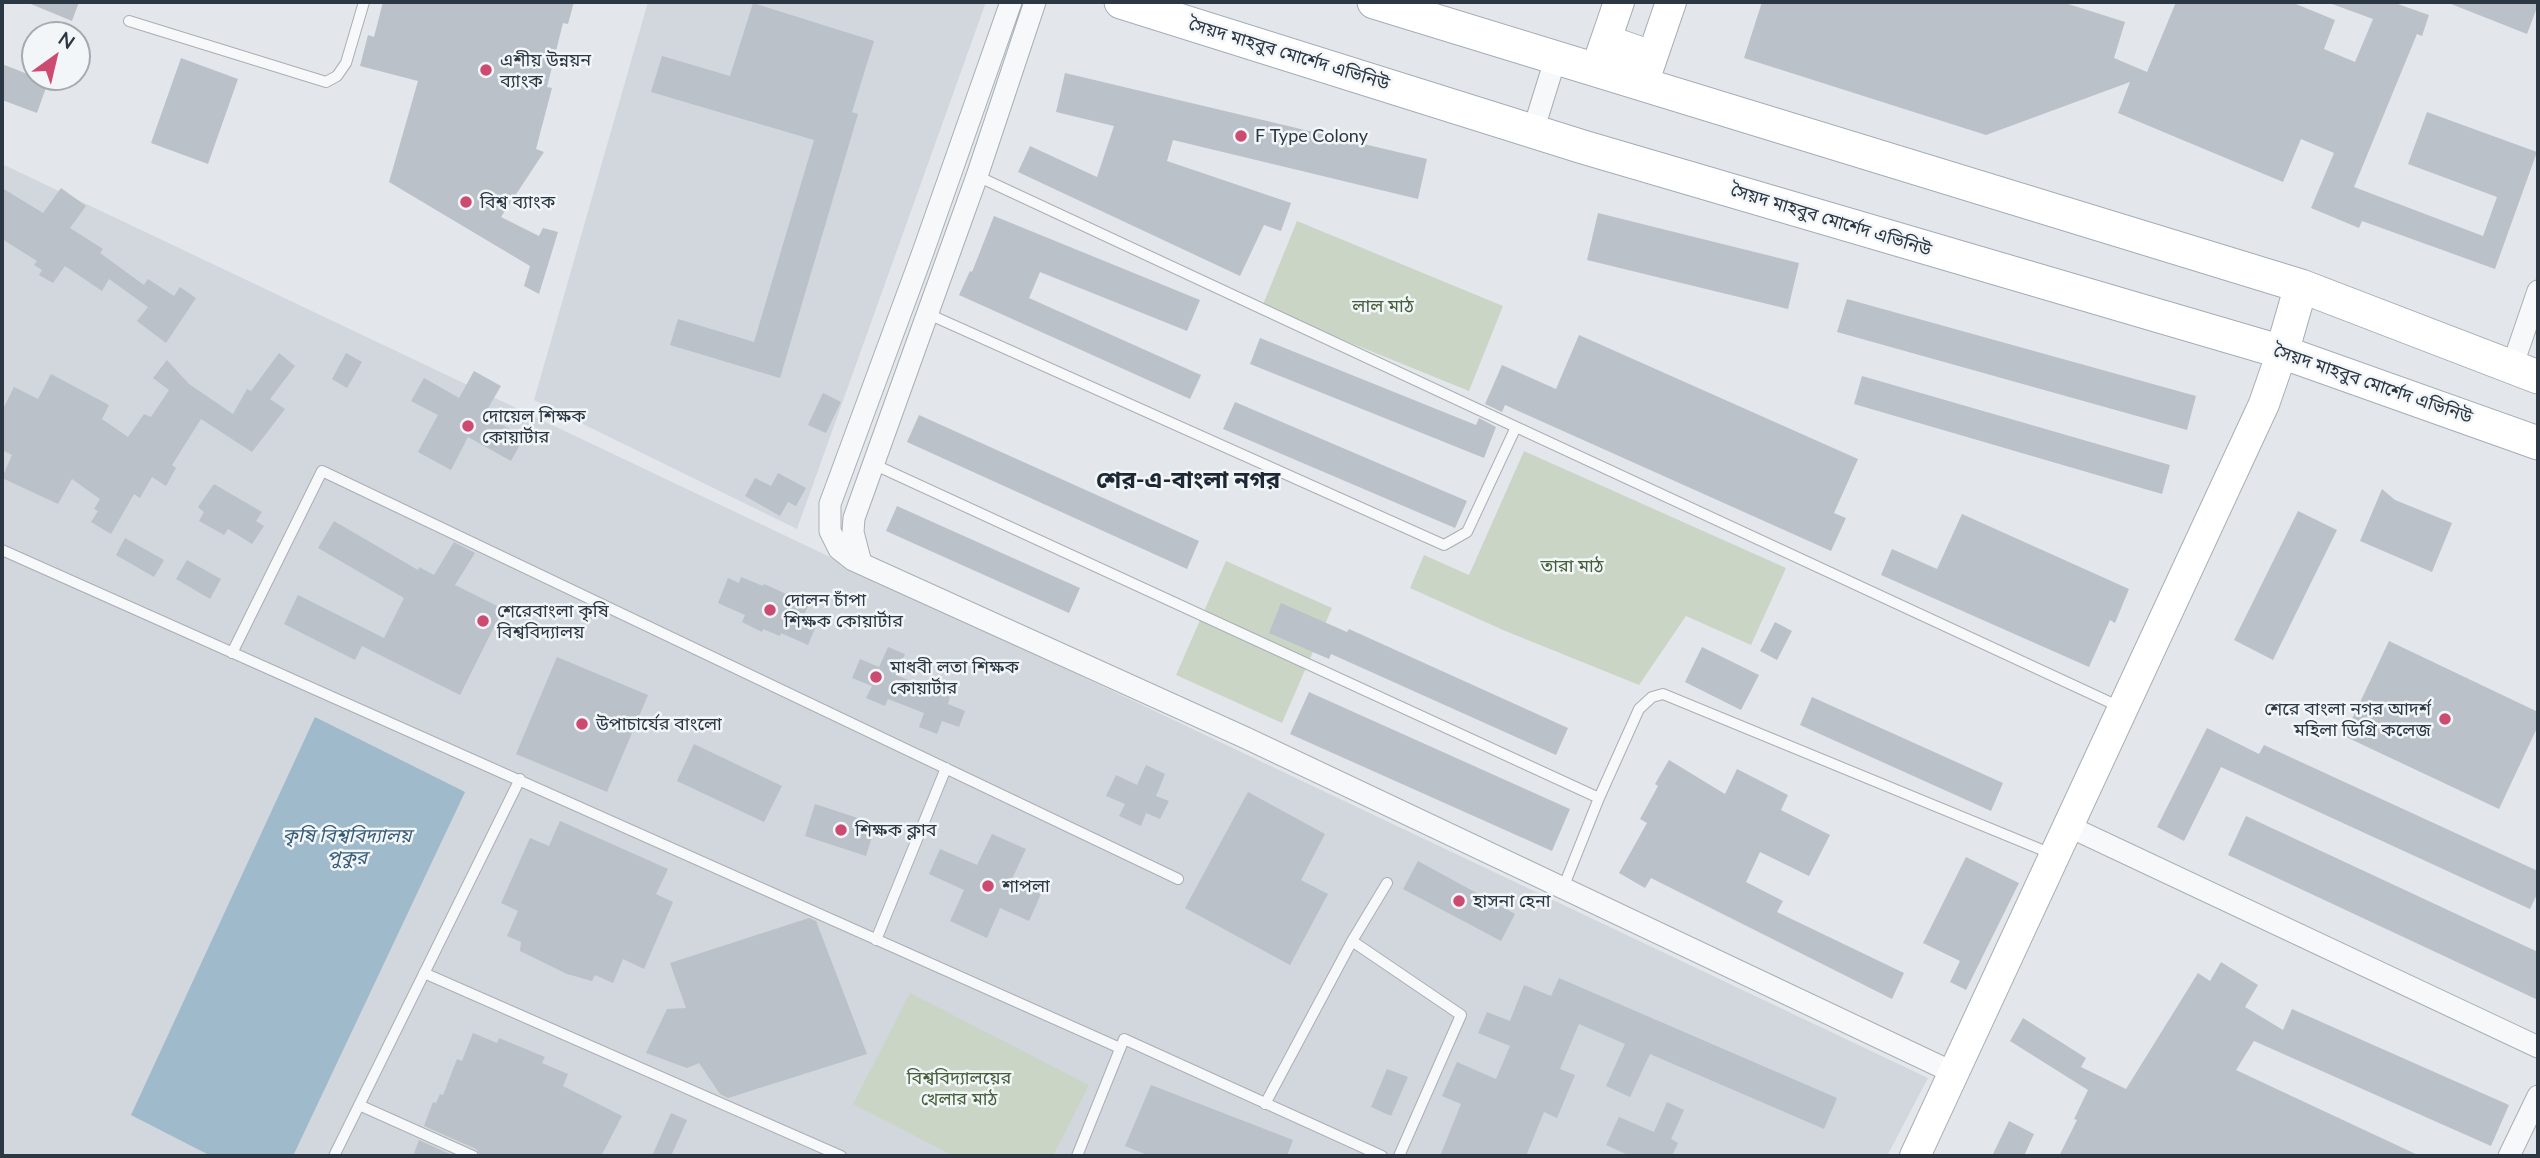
<!DOCTYPE html>
<meta charset="utf-8">
<style>
body{margin:0}
#map{position:relative;width:2540px;height:1158px;overflow:hidden;background:#e3e7eb;font-family:Lato,sans-serif}
canvas{display:block}
.frame{position:absolute;inset:0;border:4px solid #2b3743;pointer-events:none}
.north{position:absolute;left:21px;top:21px;width:70px;height:70px;box-sizing:border-box;background:#f3f6f8;border:2px solid #a3aab0;border-radius:50%;rotate:34deg;font-size:19px;font-weight:700;line-height:28px;text-align:center;color:#2b3743}
.north::after{content:'';display:block;margin:auto;width:24px;height:32px;background:#cd4b70;clip-path:polygon(50% 0,100% 100%,50% 72%,0 100%)}
</style>
<div id="map">
<canvas width="2540" height="1158"></canvas>
<div class="frame"></div>
<div class="north">N</div>
</div>
<script>
const ctx = document.querySelector('canvas').getContext('2d');
ctx.lineJoin = 'round';
function fillPath(path, color) {
  ctx.fillStyle = color;
  ctx.fill(path, 'evenodd');
}
function poly(rows) {
  const path = new Path2D();
  for (const r of rows) {
    path.moveTo(r[0], r[1]);
    for (let i = 2; i < r.length; i += 2) path.lineTo(r[i], r[i + 1]);
  }
  return path;
}
function stroke(path, color, width, dash) {
  ctx.strokeStyle = color;
  ctx.lineWidth = width;
  ctx.lineCap = dash ? 'butt' : 'round';
  ctx.setLineDash(dash || []);
  ctx.stroke(path);
}
function drawText(font, color, halo, rows, align = 'center') {
  ctx.font = font + ' Lato,"Noto Sans Bengali",sans-serif';
  ctx.lineWidth = 5;
  ctx.setLineDash([]);
  ctx.textBaseline = 'middle';
  ctx.strokeStyle = halo;
  ctx.fillStyle = color;
  for (const [text, x, y, turn = 0] of rows) {
    ctx.save();
    ctx.translate(x, y);
    ctx.rotate((+turn || 0) * Math.PI / 180);
    ctx.textAlign = isNaN(turn) ? turn : align;
    if (halo) ctx.strokeText(text, 0, 0);
    ctx.fillText(text, 0, 0);
    ctx.restore();
  }
}
fillPath(poly([
 [648,2,986,2,797,529,534,400],
 [2,164,1928,1078,1887,1156,2,1156]
]), '#d1d7dd');
fillPath(poly([
 [1297,221,1503,306,1469,391,1262,307],
 [1524,451,1786,568,1751,645,1686,616,1639,685,1503,630,1410,588,1424,555,1469,575],
 [1226,561,1332,608,1282,723,1176,675],
 [910,993,1089,1085,1053,1156,954,1156,853,1104]
]), '#cbd5c5');
fillPath(poly([
 [315,717,465,792,293,1156,211,1156,131,1115]
]), '#9fbaca');
fillPath(poly([
 [26,2,79,2,72,21],
 [383,2,574,2,568,24,563,23,547,87,552,88,536,149,544,152,501,217,539,236,543,228,558,232,539,294,524,286,530,266,389,182,418,81,360,66,368,35,374,37],
 [1762,2,2062,2,2125,22,2114,58,2147,72,2176,2,2291,2,2335,20,2324,49,2355,62,2373,19,2332,4,2332,2,2392,2,2429,15,2422,36,2417,34,2354,187,2483,236,2497,197,2408,164,2427,112,2537,152,2495,269,2362,221,2359,228,2311,208,2334,153,2301,139,2283,182,2118,113,2130,82,1986,135,1744,58],
 [2446,2,2538,2,2538,5,2527,34],
 [753,3,874,41,852,112,858,114,780,378,670,345,678,319,754,342,814,140,651,92,662,56,730,76],
 [181,58,238,79,208,164,151,143],
 [2,64,48,82,37,113,2,100],
 [1065,73,1427,159,1418,199,1173,140,1167,161,1291,203,1281,231,1264,225,1240,276,1018,172,1030,146,1097,177,1114,126,1056,112],
 [2,188,43,213,61,188,86,206,70,228,103,249,100,253,144,285,148,279,174,296,180,287,196,298,166,343,137,321,148,307,109,279,102,291,65,266,53,283,39,275,42,270,34,265,37,261,2,239],
 [1598,213,1799,263,1788,309,1587,260],
 [994,216,1200,300,1187,331,1040,272,1029,298,1201,375,1190,399,959,295,970,271,972,272],
 [1847,299,2196,396,2187,430,1837,332],
 [1579,335,1858,459,1834,513,1846,518,1831,551,1505,405,1502,412,1485,404,1502,365,1556,389],
 [1260,338,1476,425,1479,418,1496,427,1484,458,1250,364],
 [279,353,295,366,270,399,285,409,252,452,201,419,172,465,176,468,166,486,152,477,140,498,134,494,111,534,91,522,98,511,94,509,100,499,72,479,58,504,2,478,12,455,2,450,2,411,14,387,38,399,51,374,109,405,102,419,128,437,144,414,151,417,169,390,153,378,167,360,189,384,233,414,247,389,251,391],
 [346,353,362,362,347,388,332,379],
 [474,371,501,386,484,415,524,437,511,461,468,437,451,470,418,452,438,415,411,401,424,378,459,398],
 [1862,376,2170,465,2162,494,1854,404],
 [823,393,841,402,826,433,808,425],
 [1235,402,1467,501,1455,528,1223,429],
 [919,415,1199,541,1187,569,907,442],
 [778,473,806,488,796,506,788,502,780,516,745,496,755,478,771,486],
 [214,484,262,512,256,521,264,526,252,544,228,529,224,535,199,521,204,512,198,507],
 [2382,489,2395,500,2452,523,2432,572,2360,541],
 [897,506,1080,588,1069,613,886,531],
 [2298,511,2337,530,2273,660,2234,640],
 [1962,514,2129,589,2115,623,2110,620,2089,667,1881,575,1892,549,1937,569],
 [334,521,418,570,419,567,434,575,454,542,475,553,455,585,503,609,460,695,362,646,355,660,284,624,298,595,384,638,404,598,318,548],
 [125,538,164,560,154,577,116,555],
 [187,560,221,579,210,599,176,579],
 [741,577,763,586,764,584,809,604,804,615,818,621,808,645,781,633,780,636,763,629,762,632,742,622,745,615,718,603,728,578,739,583],
 [1281,603,1347,632,1349,629,1568,728,1556,755,1331,654,1329,659,1269,633],
 [1775,622,1792,631,1777,660,1760,651],
 [2389,641,2538,712,2538,726,2499,809,2344,736],
 [888,647,905,654,896,675,950,697,948,704,965,711,959,727,942,721,937,734,919,727,924,713,888,699,885,706,866,698,872,686,852,678,860,659,879,667],
 [1702,647,1759,675,1741,710,1685,682],
 [557,657,648,695,607,792,516,754],
 [1309,692,1570,809,1552,851,1290,734],
 [1812,697,2003,783,1991,811,1800,725],
 [2207,728,2259,754,2264,745,2538,871,2538,892,2530,909,2221,767,2184,841,2157,827],
 [694,744,782,786,764,822,677,781],
 [1669,760,1725,794,1737,769,1788,795,1781,810,1830,835,1809,876,1760,852,1746,882,1783,901,1777,912,1904,973,1892,999,1651,878,1645,888,1619,873,1647,823,1640,819,1658,786,1655,784],
 [1146,765,1165,774,1156,796,1169,801,1160,819,1146,813,1141,826,1119,816,1125,804,1106,796,1116,775,1137,785],
 [1248,792,1325,834,1301,880,1328,894,1290,965,1185,908],
 [815,804,876,824,866,856,805,836],
 [2246,816,2538,952,2538,1000,2228,855],
 [560,821,668,869,656,894,673,902,644,969,623,959,613,983,595,975,592,981,567,974,520,951,521,942,507,936,518,911,501,903,530,838,549,846],
 [992,834,1026,849,1011,881,1041,894,1029,921,1000,908,987,938,950,921,964,890,929,874,940,849,977,865],
 [1966,857,2019,883,1966,990,1950,982,1960,961,1923,943],
 [1418,861,1515,914,1501,941,1403,889],
 [809,918,816,921,867,1054,728,1098,720,1094,699,1063,687,1068,646,1053,667,1009,686,1008,670,963],
 [2221,962,2258,985,2245,1007,2283,1030,2292,1009,2509,1105,2491,1146,2254,1041,2236,1070,2420,1156,2059,1156,2077,1120,2074,1119,2088,1090,2010,1041,2023,1018,2086,1058,2081,1067,2126,1089,2198,973,2210,981],
 [1559,978,1837,1098,1824,1129,1650,1054,1630,1097,1606,1086,1625,1044,1579,1024,1560,1069,1575,1075,1557,1118,1544,1112,1526,1156,1440,1156,1461,1104,1442,1096,1457,1062,1496,1079,1510,1046,1478,1033,1487,1012,1510,1021,1524,985,1551,996],
 [473,1033,497,1043,499,1038,545,1057,542,1063,568,1074,563,1086,622,1116,601,1156,481,1156,476,1149,424,1126,433,1102,436,1103,440,1094,443,1095,457,1059,462,1061],
 [1387,1069,1408,1077,1391,1116,1371,1107],
 [1151,1085,1293,1140,1287,1156,1150,1156,1125,1146],
 [1667,1102,1684,1110,1671,1139,1678,1143,1672,1156,1630,1156,1606,1145,1619,1117,1654,1132],
 [671,1113,687,1120,671,1156,652,1156],
 [2009,1121,2034,1134,2024,1156,1992,1156],
 [419,1140,454,1156,413,1156]
]), '#bac1c8');
const lane = poly([
 [129,21,326,82,337,76,346,63,364,2],
 [926,313,1444,545,1467,532,1516,427,977,176],
 [1516,427,2120,707],
 [873,464,1599,798,1563,888],
 [2,550,1120,1048],
 [232,653,322,471,1178,879],
 [1599,798,1639,709,1652,697,1663,694,2052,854],
 [876,940,946,768],
 [1352,941,1387,883],
 [424,973,841,1156],
 [1265,1104,1352,941,1461,1015,1399,1156],
 [359,1105,473,1156],
 [334,1156,520,779],
 [1077,1156,1124,1039,1382,1156]
]);
const street = poly([
 [1011,2,923,252,830,504,830,531,839,549,853,560,1246,738,1954,1073],
 [1533,131,1556,57],
 [2512,367,2538,291],
 [861,563,853,532,854,518,977,176,1035,2],
 [2068,826,2538,1047],
 [2509,1156,2538,1096]
]);
const secondary = poly([
 [1606,40,1652,56],
 [1596,69,1619,2],
 [1643,84,1671,2],
 [1915,1156,2264,404,2282,352]
]);
const primary = poly([
 [1121,2,1583,147,2282,352,2538,443],
 [1374,2,2301,286,2538,377],
 [2282,352,2301,286]
]);
stroke(lane, '#a8afb5', 12);
stroke(street, '#a8afb5', 23);
stroke(secondary, '#a8afb5', 32);
stroke(primary, '#a3adb7', 35);
stroke(lane, '#f6f8f9', 10);
stroke(street, '#f6f8f9', 21);
stroke(secondary, '#fff', 30);
stroke(primary, '#fff', 33);
for (const [x, y, r, color] of [
 [486,70,7,"#cd4b70"],
 [1241,136,7,"#cd4b70"],
 [466,202,7,"#cd4b70"],
 [468,426,7,"#cd4b70"],
 [770,610,7,"#cd4b70"],
 [483,621,7,"#cd4b70"],
 [876,677,7,"#cd4b70"],
 [2445,719,7,"#cd4b70"],
 [582,724,7,"#cd4b70"],
 [841,830,7,"#cd4b70"],
 [988,886,7,"#cd4b70"],
 [1459,901,7,"#cd4b70"]
]) {
  const dot = new Path2D();
  dot.arc(x, y, r, 0, 2 * Math.PI);
  ctx.fillStyle = color;
  ctx.fill(dot);
  stroke(dot, '#f3f6f8', 2.5);
}
drawText('18px', '#2b3743', '#f3f6f8', [
 ["সৈয়দ মাহবুব মোর্শেদ এভিনিউ",1289,54,17],
 ["সৈয়দ মাহবুব মোর্শেদ এভিনিউ",1831,220,17],
 ["সৈয়দ মাহবুব মোর্শেদ এভিনিউ",2373,384,19]
]);
drawText('18px', '#2b3743', '#f3f6f8', [
 ["এশীয় উন্নয়ন",500,60],
 ["ব্যাংক",500,81],
 ["F Type Colony",1255,136],
 ["বিশ্ব ব্যাংক",480,202],
 ["দোয়েল শিক্ষক",482,416],
 ["কোয়ার্টার",482,437],
 ["দোলন চাঁপা",784,600],
 ["শিক্ষক কোয়ার্টার",784,621],
 ["শেরেবাংলা কৃষি",497,611],
 ["বিশ্ববিদ্যালয়",497,632],
 ["মাধবী লতা শিক্ষক",890,667],
 ["কোয়ার্টার",890,688],
 ["শেরে বাংলা নগর আদর্শ",2431,709,"right"],
 ["মহিলা ডিগ্রি কলেজ",2431,730,"right"],
 ["উপাচার্যের বাংলো",596,724],
 ["শিক্ষক ক্লাব",855,830],
 ["শাপলা",1002,886],
 ["হাসনা হেনা",1473,901]
], 'left');
drawText('18px', '#455f39', '#f3f6f8', [
 ["লাল মাঠ",1383,306],
 ["তারা মাঠ",1572,566],
 ["বিশ্ববিদ্যালয়ের",959,1078],
 ["খেলার মাঠ",959,1099]
]);
drawText('italic 19px', '#355b77', '#f3f6f8', [
 ["কৃষি বিশ্ববিদ্যালয়",347,836],
 ["পুকুর",347,858]
]);
drawText('bold 24px', '#1d2834', '#f3f6f8', [
 ["শের-এ-বাংলা নগর",1188,480]
]);
</script>
